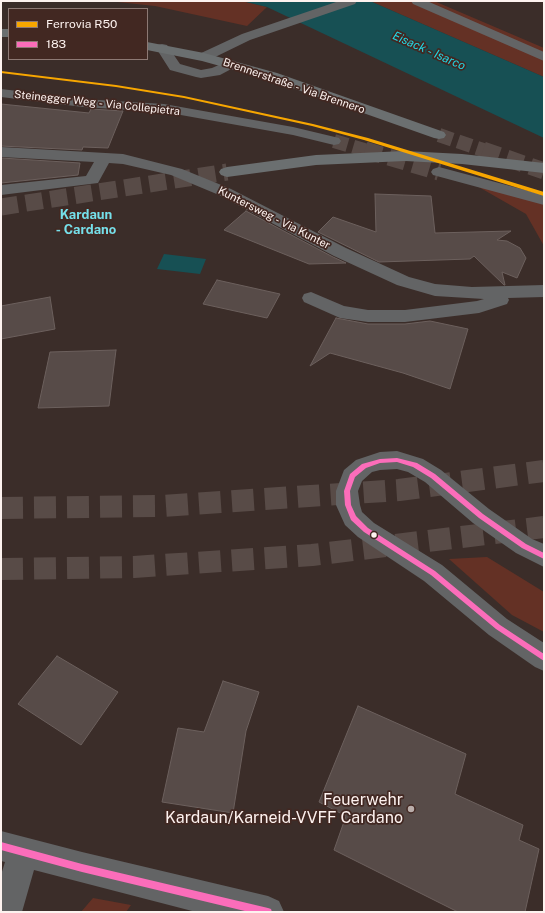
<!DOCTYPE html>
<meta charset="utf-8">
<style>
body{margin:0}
#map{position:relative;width:545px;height:913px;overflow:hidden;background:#3b2d29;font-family:"Public Sans",sans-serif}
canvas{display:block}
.frame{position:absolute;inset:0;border:2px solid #fdf2ef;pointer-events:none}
.legend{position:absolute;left:8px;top:8px;width:140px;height:52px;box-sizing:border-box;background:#422822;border:1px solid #8d7974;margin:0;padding:5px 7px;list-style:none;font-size:12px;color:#fdf2ef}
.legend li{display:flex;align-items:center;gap:8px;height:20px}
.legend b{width:20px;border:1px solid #8d7974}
</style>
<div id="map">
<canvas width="545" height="913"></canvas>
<div class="frame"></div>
<ul class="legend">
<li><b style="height:5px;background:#f7a600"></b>Ferrovia R50</li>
<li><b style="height:5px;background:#fb6dba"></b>183</li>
</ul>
</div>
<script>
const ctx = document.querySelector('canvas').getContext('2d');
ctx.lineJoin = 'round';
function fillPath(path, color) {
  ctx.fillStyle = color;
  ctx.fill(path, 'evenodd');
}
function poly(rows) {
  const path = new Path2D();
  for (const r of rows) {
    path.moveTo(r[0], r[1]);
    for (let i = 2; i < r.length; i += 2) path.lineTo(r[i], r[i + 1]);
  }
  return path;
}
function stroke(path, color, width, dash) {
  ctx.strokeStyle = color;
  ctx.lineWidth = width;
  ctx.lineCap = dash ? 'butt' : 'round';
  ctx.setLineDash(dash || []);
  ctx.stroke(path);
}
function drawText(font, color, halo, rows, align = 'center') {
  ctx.font = font + ' "Public Sans",sans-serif';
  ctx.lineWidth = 3.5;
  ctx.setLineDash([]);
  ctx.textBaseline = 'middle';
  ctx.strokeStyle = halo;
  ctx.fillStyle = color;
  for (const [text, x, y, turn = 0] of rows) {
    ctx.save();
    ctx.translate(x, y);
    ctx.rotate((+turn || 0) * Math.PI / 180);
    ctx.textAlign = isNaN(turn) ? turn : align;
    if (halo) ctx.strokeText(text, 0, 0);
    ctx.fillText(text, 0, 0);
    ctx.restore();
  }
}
fillPath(poly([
 [108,1,242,1,267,7,247,26,155,6],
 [370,1,434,1,544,48,544,77],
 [470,182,544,204,544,246,526,214],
 [487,557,544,592,544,632,512,615,449,559],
 [93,898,131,905,126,912,81,912]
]), '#643125');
fillPath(poly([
 [242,1,370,1,544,77,544,138,267,7],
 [164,254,206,259,200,274,157,269]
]), '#175054');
const building = poly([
 [1,104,89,113,91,109,123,111,108,148,83,147,82,150,1,146,1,104],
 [1,158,80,163,78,175,1,183,1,158],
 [375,194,431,196,435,233,511,231,497,240,507,241,520,248,526,258,517,278,502,272,505,285,504,285,474,256,470,259,379,262,318,232,333,217,376,232,375,194],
 [246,211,333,257,346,263,309,264,224,230,246,211],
 [217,280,280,294,267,318,203,304,217,280],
 [50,297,55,329,1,339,1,306,50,297],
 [336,318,368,324,405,324,430,321,468,329,450,389,403,373,330,353,310,366,336,318],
 [116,350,109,406,38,408,50,352,116,350],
 [57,656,118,692,81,745,18,704,57,656],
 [223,681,259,692,246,731,233,813,162,802,178,728,204,732,223,681],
 [358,706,466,754,455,794,523,825,519,840,539,849,525,912,458,912,334,850,346,816,319,802,358,706]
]);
fillPath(building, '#574b48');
stroke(building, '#6c605d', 1);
stroke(poly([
 [334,141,368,151]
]), '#584b47', 14, [14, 6]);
stroke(poly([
 [365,150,439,172]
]), '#584b47', 17, [17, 8]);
stroke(poly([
 [439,135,486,151]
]), '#584b47', 14, [14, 6]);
stroke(poly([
 [483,150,544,171],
 [1,207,227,172]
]), '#584b47', 17, [17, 8]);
stroke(poly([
 [1,508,162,506,399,490,544,471],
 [1,569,134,567,312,555,544,527]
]), '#584b47', 22, [22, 11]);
fillPath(poly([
 [339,1,357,1,355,4,250,40,209,60,199,60,197,57,199,54,242,34,339,1],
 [411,1,427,1,544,52,544,61,413,4,411,1],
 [162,44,167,45,180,64,201,70,212,68,230,60,235,61,237,64,235,67,220,75,201,78,196,77,170,70,156,48,157,45,162,44],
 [1,89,83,99,164,104,293,127,339,138,341,141,339,144,334,145,293,135,164,112,83,107,1,97,1,89],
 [1,147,123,154,182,169,231,189,346,248,409,277,435,284,472,287,544,285,544,297,508,298,509,300,507,304,479,313,405,322,368,322,340,318,304,302,302,298,304,294,311,292,344,306,368,310,405,310,477,301,484,299,435,296,397,285,334,256,219,195,171,175,123,164,109,163,98,183,1,195,1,185,86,176,94,162,1,157,1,147],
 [439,167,544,195,544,205,433,175,431,172,433,169,439,167],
 [397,451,423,459,441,470,489,509,532,539,544,544,544,567,516,553,473,523,425,482,408,472,397,469,380,470,372,472,362,481,358,491,360,505,362,512,374,523,442,565,507,619,544,643,544,671,535,667,489,635,424,581,358,537,345,525,336,505,336,491,344,470,356,460,380,452,397,451],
 [1,831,82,852,268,896,279,901,284,912,196,912,34,870,22,912,1,912,1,875,5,862,1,861,1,831]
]), '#636465');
fillPath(poly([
 [1,29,9,29,9,37,1,37,1,29],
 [147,42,204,53,277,73,444,132,446,135,444,138,439,139,434,138,267,79,202,61,147,50,147,42],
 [405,151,462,154,544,163,544,173,462,164,405,161,316,165,227,177,221,175,219,172,221,169,227,167,316,155,405,151]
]), '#6b6f70');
fillPath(poly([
 [397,458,417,463,435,474,483,514,526,544,544,553,544,559,522,548,479,518,431,478,413,467,397,462,380,463,366,468,355,477,350,491,351,505,356,516,368,528,435,571,500,625,544,654,544,661,496,629,431,575,364,532,351,520,345,505,344,491,350,474,362,464,380,459,397,458],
 [1,842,82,864,268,908,271,909,272,912,249,912,82,872,1,850,1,842]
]), '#fb6dba');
fillPath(poly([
 [1,71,116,85,184,96,313,124,368,138,544,192,544,196,364,140,312,126,184,98,116,87,1,73,1,71]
]), '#f7a600');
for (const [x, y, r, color] of [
 [374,535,3.5,"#fdf2ef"],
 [411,809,4,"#b9adaa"]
]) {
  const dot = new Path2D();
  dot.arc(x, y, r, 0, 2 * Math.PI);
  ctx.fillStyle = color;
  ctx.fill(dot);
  stroke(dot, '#422822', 1.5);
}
drawText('11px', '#fdf2ef', '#422822', [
 ["Brennerstraße - Via Brennero",294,86,19],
 ["Steinegger Weg - Via Collepietra",97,103,6],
 ["Kuntersweg - Via Kunter",274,218,27]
]);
drawText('italic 12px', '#21d8e5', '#422822', [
 ["Eisack - Isarco",429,51,24]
]);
drawText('bold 13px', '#75e0ea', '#422822', [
 ["Kardaun",86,215],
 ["- Cardano",86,230]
]);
drawText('16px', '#fdf2ef', '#422822', [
 ["Feuerwehr",403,800],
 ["Kardaun/Karneid-VVFF Cardano",403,818]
], 'right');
</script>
